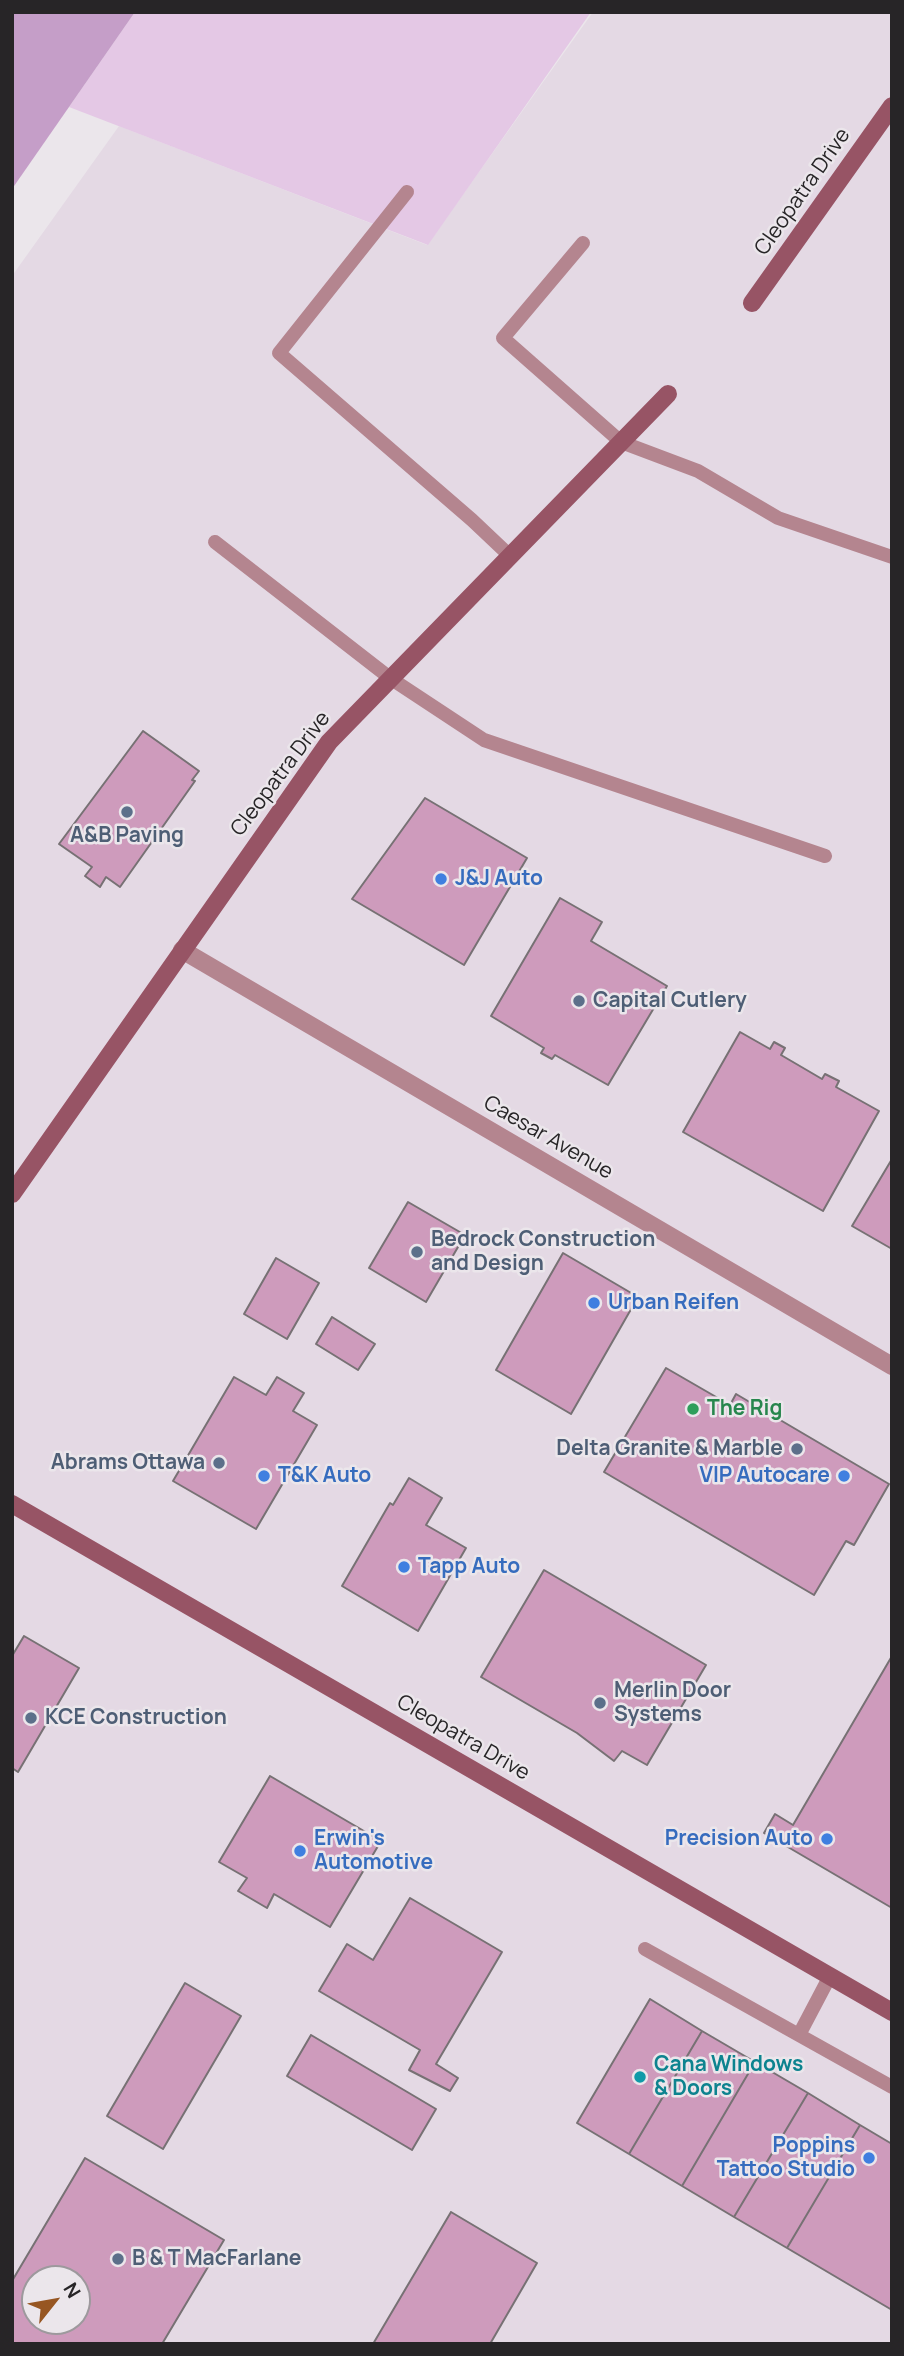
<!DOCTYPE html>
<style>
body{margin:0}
#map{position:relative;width:904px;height:2356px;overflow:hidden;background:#ebe6eb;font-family:Manrope,sans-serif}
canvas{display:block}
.frame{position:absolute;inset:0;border:14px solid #272527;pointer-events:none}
.north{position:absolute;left:21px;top:2265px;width:70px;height:70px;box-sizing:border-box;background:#ebe6eb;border:2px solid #9d999d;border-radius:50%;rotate:59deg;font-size:19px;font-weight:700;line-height:28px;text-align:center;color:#272527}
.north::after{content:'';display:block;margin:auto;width:24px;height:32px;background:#975622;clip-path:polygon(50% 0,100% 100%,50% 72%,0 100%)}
</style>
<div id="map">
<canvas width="904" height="2356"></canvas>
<div class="frame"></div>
<div class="north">N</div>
</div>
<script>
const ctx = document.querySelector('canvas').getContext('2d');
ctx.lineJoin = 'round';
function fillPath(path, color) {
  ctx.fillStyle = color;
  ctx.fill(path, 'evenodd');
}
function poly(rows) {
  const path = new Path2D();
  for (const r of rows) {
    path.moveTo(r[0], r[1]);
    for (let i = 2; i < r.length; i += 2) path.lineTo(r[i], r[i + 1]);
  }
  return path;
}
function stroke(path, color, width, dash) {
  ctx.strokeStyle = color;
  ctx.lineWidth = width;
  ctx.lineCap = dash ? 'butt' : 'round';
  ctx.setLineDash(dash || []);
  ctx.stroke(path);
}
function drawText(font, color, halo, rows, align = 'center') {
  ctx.font = font + ' Manrope,sans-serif';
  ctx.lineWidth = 5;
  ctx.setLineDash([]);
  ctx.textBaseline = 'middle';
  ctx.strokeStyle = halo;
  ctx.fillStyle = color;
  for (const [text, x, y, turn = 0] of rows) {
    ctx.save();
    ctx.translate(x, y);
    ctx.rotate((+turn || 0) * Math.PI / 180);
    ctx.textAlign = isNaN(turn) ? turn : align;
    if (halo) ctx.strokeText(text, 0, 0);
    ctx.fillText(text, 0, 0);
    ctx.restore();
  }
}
fillPath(poly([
 [593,12,892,12,892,2344,12,2344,12,276,119,126,427,245],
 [35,2279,77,2279,77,2321,35,2321]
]), '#e4d9e4');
fillPath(poly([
 [135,12,591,12,428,245,69,107]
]), '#e4c8e5');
fillPath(poly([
 [12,12,135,12,12,189]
]), '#c59ec8');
const building = poly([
 [143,731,199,771,192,780,195,781,120,887,106,877,100,887,85,876,92,867,59,844,143,731],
 [425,798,527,858,464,965,352,899,425,798],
 [560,898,602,922,591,941,667,986,608,1085,555,1055,552,1059,541,1053,544,1048,491,1016,560,898],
 [740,1032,770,1049,774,1042,785,1048,781,1055,822,1079,825,1074,839,1081,836,1087,879,1111,823,1211,683,1132,740,1032],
 [892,1159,892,1249,852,1226,892,1159],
 [408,1202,465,1235,426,1302,369,1268,408,1202],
 [563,1253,638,1297,571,1414,496,1370,563,1253],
 [276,1258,319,1283,287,1339,244,1314,276,1258],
 [332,1317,375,1344,358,1370,316,1344,332,1317],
 [666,1368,730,1405,736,1394,889,1484,854,1545,846,1541,814,1595,604,1472,666,1368],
 [234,1377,266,1395,277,1377,304,1393,293,1411,317,1425,256,1529,173,1481,234,1377],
 [409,1478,442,1498,426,1525,466,1548,418,1631,342,1586,390,1503,393,1505,409,1478],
 [544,1570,706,1665,647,1765,622,1751,614,1761,577,1733,481,1677,544,1570],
 [24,1636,79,1668,18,1772,12,1768,12,1656,24,1636],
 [892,1656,892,1908,764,1833,775,1814,793,1825,892,1656],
 [270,1776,381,1841,330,1927,274,1894,267,1908,238,1891,247,1878,219,1862,270,1776],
 [410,1898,502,1952,436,2064,458,2078,450,2091,409,2070,420,2050,319,1991,347,1944,373,1960,410,1898],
 [185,1983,241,2016,163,2149,107,2116,185,1983],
 [650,1999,702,2031,629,2154,577,2123,650,1999],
 [702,2031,755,2062,682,2186,629,2154,702,2031],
 [311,2035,436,2109,412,2150,287,2076,311,2035],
 [755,2062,808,2093,734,2217,682,2186,755,2062],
 [808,2093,860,2125,787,2248,734,2217,808,2093],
 [860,2125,892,2144,892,2310,787,2248,860,2125],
 [85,2158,224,2240,162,2344,12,2344,12,2281,85,2158],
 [35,2279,77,2279,77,2321,35,2321,35,2279],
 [451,2212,537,2263,490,2344,373,2344,451,2212]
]);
fillPath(building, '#ce9bbc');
stroke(building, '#777174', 2);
stroke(poly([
 [407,192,279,353,472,520,509,555],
 [583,243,503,338,621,442,698,471,778,518,892,557],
 [215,542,390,678,484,740,825,856],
 [645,1949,892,2087],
 [800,2033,830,1976]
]), '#b4858f', 14);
stroke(poly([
 [182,950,892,1366]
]), '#b4858f', 18);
stroke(poly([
 [752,303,892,106],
 [12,1194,329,742,668,394],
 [12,1504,892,2012]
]), '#975465', 18);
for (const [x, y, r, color] of [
 [127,812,7,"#5c6f8a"],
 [441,879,7,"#3f7fe0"],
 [579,1001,7,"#5c6f8a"],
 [417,1252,7,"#5c6f8a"],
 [594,1303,7,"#3f7fe0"],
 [693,1409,7,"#2e9e5b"],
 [797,1449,7,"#5c6f8a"],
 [219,1463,7,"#5c6f8a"],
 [264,1476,7,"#3f7fe0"],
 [844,1476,7,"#3f7fe0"],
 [404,1567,7,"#3f7fe0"],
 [600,1703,7,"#5c6f8a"],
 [31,1718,7,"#5c6f8a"],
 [827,1839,7,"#3f7fe0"],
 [300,1851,7,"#3f7fe0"],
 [640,2077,7,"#0f9aa8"],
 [869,2158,7,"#3f7fe0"],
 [118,2259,7,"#5c6f8a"]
]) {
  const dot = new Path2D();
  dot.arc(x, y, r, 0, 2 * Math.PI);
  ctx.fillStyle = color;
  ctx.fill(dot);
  stroke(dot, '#ebe6eb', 2.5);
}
drawText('21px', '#272527', '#ebe6eb', [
 ["Cleopatra Drive",803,192,-55],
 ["Cleopatra Drive",281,774,-53],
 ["Caesar Avenue",548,1138,30],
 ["Cleopatra Drive",463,1738,30]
]);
drawText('bold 21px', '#4e5e75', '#ebe6eb', [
 ["A&B Paving",127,836,"center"],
 ["Capital Cutlery",593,1001],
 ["Bedrock Construction",431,1240],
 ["and Design",431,1264],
 ["Delta Granite & Marble",783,1449,"right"],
 ["Abrams Ottawa",205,1463,"right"],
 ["Merlin Door",614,1691],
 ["Systems",614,1715],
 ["KCE Construction",45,1718],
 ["B & T MacFarlane",132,2259]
], 'left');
drawText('bold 21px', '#366cbe', '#ebe6eb', [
 ["J&J Auto",455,879],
 ["Urban Reifen",608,1303],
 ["T&K Auto",278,1476],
 ["VIP Autocare",830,1476,"right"],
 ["Tapp Auto",418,1567],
 ["Erwin's",314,1839],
 ["Automotive",314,1863],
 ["Precision Auto",813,1839,"right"],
 ["Poppins",855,2146,"right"],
 ["Tattoo Studio",855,2170,"right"]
], 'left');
drawText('bold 21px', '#27864d', '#ebe6eb', [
 ["The Rig",707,1409]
], 'left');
drawText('bold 21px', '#0d838f', '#ebe6eb', [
 ["Cana Windows",654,2065],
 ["& Doors",654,2089]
], 'left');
</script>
